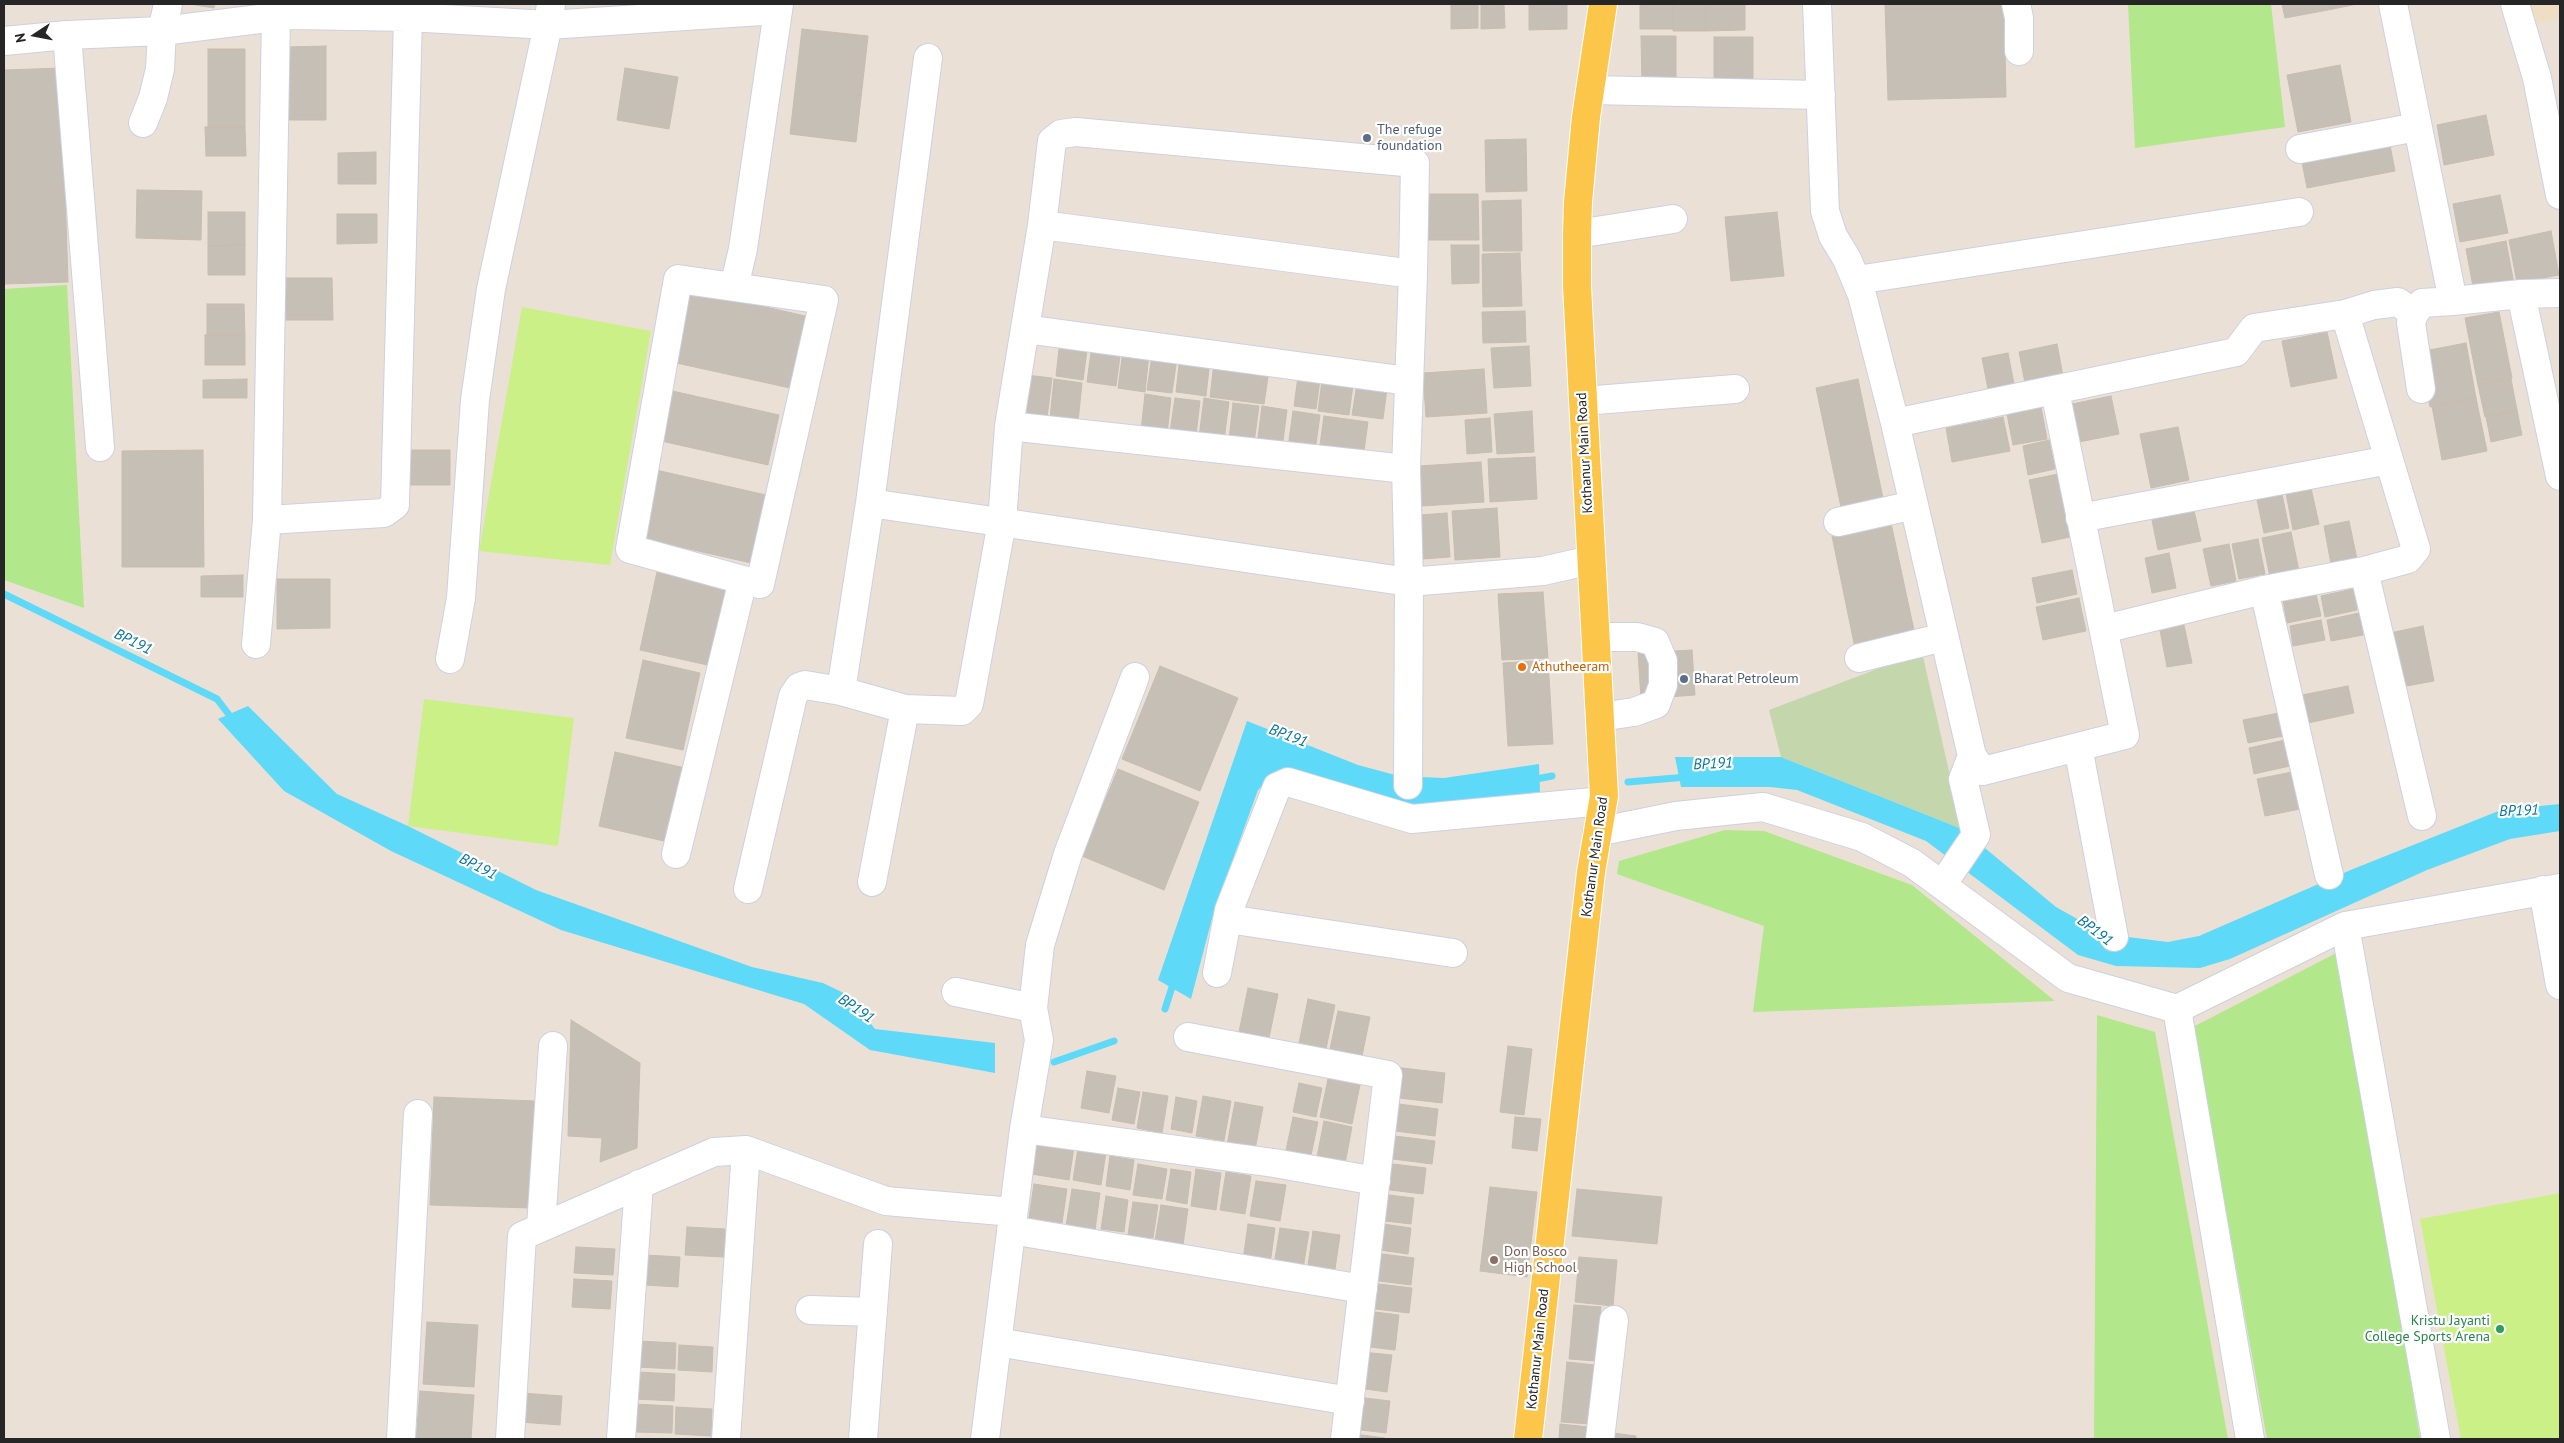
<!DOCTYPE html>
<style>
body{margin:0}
#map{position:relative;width:2564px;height:1443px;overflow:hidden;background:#ebe0d6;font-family:"PT Sans",sans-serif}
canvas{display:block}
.frame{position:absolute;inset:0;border:5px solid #262626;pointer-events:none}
.north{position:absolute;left:10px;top:10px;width:50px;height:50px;-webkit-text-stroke:4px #fff;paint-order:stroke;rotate:259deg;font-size:14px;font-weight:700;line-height:20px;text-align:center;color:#262626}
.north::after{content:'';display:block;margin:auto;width:18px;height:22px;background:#262626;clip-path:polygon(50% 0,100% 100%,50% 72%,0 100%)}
</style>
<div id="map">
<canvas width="2564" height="1443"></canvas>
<div class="frame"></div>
<div class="north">N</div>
</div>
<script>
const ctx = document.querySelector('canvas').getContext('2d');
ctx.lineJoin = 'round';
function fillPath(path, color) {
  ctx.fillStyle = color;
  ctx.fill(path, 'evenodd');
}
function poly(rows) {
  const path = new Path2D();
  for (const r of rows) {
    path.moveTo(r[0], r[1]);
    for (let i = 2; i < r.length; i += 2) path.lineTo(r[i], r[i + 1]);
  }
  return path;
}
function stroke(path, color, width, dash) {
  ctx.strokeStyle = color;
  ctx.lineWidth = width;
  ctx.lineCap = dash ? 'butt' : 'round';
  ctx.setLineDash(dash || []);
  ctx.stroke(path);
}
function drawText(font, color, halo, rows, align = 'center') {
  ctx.font = font + ' "PT Sans",sans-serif';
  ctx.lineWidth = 4.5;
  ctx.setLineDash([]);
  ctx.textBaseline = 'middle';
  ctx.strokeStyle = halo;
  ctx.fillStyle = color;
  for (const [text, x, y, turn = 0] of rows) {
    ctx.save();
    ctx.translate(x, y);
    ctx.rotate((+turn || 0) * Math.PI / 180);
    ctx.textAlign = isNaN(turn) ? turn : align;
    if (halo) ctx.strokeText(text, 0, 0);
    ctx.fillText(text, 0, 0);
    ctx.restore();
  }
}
fillPath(poly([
 [2529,4,2560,4,2560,18,2535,23]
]), '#efdec3');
fillPath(poly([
 [2128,4,2271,4,2285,127,2135,148],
 [67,285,84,608,4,580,4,289],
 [1725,830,1764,831,1912,885,2055,1001,1753,1012,1764,926,1617,874,1619,861],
 [2342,950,2420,1439,2267,1439,2193,1027],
 [2097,1015,2155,1032,2228,1439,2094,1439]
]), '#b2e78c');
fillPath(poly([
 [1922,652,1962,829,1781,757,1769,710]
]), '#c3d6ac');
fillPath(poly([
 [522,307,651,331,610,565,479,551],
 [424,699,574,718,558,846,408,826],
 [2560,1193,2560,1439,2461,1439,2420,1219]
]), '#cbf087');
fillPath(poly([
 [248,706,337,794,408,826,536,890,752,967,823,983,848,995,875,1029,995,1043,995,1073,870,1050,804,1004,561,930,391,851,284,791,218,719],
 [1247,721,1358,765,1399,776,1444,778,1539,764,1540,792,1419,808,1280,770,1258,790,1214,911,1191,999,1158,980],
 [1675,757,1781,757,1962,829,2056,907,2104,934,2168,942,2199,936,2353,869,2501,810,2560,804,2560,831,2510,839,2427,870,2230,959,2200,968,2116,966,2078,955,1926,841,1797,790,1770,787,1681,787]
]), '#5edaf8');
stroke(poly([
 [4,594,217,699,233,720],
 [1531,780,1552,776],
 [1628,782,1687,777],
 [1165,1009,1174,981],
 [1054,1062,1114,1041]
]), '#5edaf8', 7);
const building = poly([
 [190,4,215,4,214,8,190,4],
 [1451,4,1478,4,1478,28,1451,29,1451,4],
 [1481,4,1504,4,1505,28,1481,29,1481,4],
 [1529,4,1567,4,1567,29,1529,30,1529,4],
 [1640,4,1673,4,1673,29,1640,29,1640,4],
 [1673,4,1706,4,1706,31,1673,31,1673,4],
 [1706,4,1745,4,1745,30,1706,31,1706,4],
 [1885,4,2004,4,2006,97,1888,100,1885,4],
 [2282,4,2332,4,2333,9,2285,18,2282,4],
 [2332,4,2357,4,2333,9,2332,4],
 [802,29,868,36,856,142,790,134,802,29],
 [1641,36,1676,36,1676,83,1642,83,1641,36],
 [1714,37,1753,37,1753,82,1714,83,1714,37],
 [326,46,326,120,285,120,285,47,326,46],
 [208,49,245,49,245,127,208,127,208,49],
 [2340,65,2351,122,2298,132,2287,75,2340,65],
 [61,68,68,282,4,284,4,70,61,68],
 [625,68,678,77,669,129,617,120,625,68],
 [2486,115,2494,155,2444,165,2437,125,2486,115],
 [205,127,245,127,246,156,206,156,205,127],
 [1526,139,1527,191,1486,192,1485,140,1526,139],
 [2390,145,2395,171,2307,188,2302,162,2390,145],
 [376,152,376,184,338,184,338,153,376,152],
 [137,190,202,191,201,240,136,238,137,190],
 [1423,194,1478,194,1479,240,1424,240,1423,194],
 [2500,195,2508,233,2460,242,2453,204,2500,195],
 [1521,200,1522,251,1483,251,1482,201,1521,200],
 [208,212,245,212,245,245,208,246,208,212],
 [1777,212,1784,276,1731,281,1725,217,1777,212],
 [337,214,377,214,377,243,337,244,337,214],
 [2551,231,2559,275,2517,283,2509,240,2551,231],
 [2506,241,2514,284,2474,292,2466,249,2506,241],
 [245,245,245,275,208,275,208,246,245,245],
 [1451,245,1479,245,1479,283,1452,284,1451,245],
 [1520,253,1522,306,1483,307,1482,254,1520,253],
 [278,278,332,278,333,320,278,320,278,278],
 [688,289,805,316,790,388,672,362,688,289],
 [207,304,244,304,245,335,207,335,207,304],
 [1525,311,1526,342,1483,343,1482,312,1525,311],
 [2499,312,2512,378,2478,385,2465,318,2499,312],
 [2327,332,2337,378,2291,387,2282,341,2327,332],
 [205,335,245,335,245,365,205,365,205,335],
 [1060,340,1088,343,1083,380,1056,376,1060,340],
 [2466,343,2476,398,2430,407,2419,352,2466,343],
 [2057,344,2063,376,2025,383,2019,352,2057,344],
 [1092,345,1121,349,1116,386,1087,382,1092,345],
 [1529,346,1531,386,1494,388,1491,348,1529,346],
 [1123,351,1149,354,1145,392,1118,388,1123,351],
 [2008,353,2014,384,1988,389,1982,358,2008,353],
 [1152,355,1177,358,1172,393,1147,390,1152,355],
 [1180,356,1210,360,1206,396,1176,392,1180,356],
 [1214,363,1269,370,1264,404,1210,397,1214,363],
 [1299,369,1321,372,1316,409,1294,406,1299,369],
 [1484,369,1487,413,1426,417,1423,373,1484,369],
 [1323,373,1354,378,1349,415,1318,411,1323,373],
 [1026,375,1052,378,1047,418,1021,414,1026,375],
 [1358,377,1388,381,1383,419,1352,415,1358,377],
 [247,379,247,398,203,398,203,380,247,379],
 [1054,379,1082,383,1078,422,1050,418,1054,379],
 [1858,379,1884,503,1842,512,1816,388,1858,379],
 [2511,379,2517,410,2485,417,2478,385,2511,379],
 [668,390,779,415,768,465,657,440,668,390],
 [1145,394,1171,398,1167,434,1141,431,1145,394],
 [2111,396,2119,434,2079,442,2072,404,2111,396],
 [1175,398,1200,401,1196,435,1170,432,1175,398],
 [1204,398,1229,402,1224,440,1199,437,1204,398],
 [2476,398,2487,451,2442,460,2432,406,2476,398],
 [1233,403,1259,406,1254,443,1229,440,1233,403],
 [1262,406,1287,410,1282,449,1257,445,1262,406],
 [2041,407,2047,439,2013,445,2007,414,2041,407],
 [2517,410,2522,435,2491,442,2486,417,2517,410],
 [1293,411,1320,415,1315,451,1288,448,1293,411],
 [1532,411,1534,452,1497,454,1494,414,1532,411],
 [1324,416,1368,422,1363,458,1319,452,1324,416],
 [2003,417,2010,451,1952,462,1946,428,2003,417],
 [1490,418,1492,452,1467,454,1465,420,1490,418],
 [2178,427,2189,480,2151,488,2140,434,2178,427],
 [2049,440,2055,469,2028,475,2023,446,2049,440],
 [203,450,204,567,122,567,122,451,203,450],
 [404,450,450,450,450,485,404,485,404,450],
 [1535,457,1537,499,1490,502,1488,459,1535,457],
 [1481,462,1484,502,1422,506,1419,466,1481,462],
 [656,470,766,495,751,563,641,538,656,470],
 [2058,474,2070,537,2042,543,2029,480,2058,474],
 [2311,488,2319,524,2293,530,2286,493,2311,488],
 [2282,494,2289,528,2264,533,2257,500,2282,494],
 [2193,506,2201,541,2158,550,2151,515,2193,506],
 [1497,508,1500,557,1455,560,1452,511,1497,508],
 [1447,513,1450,557,1422,559,1420,515,1447,513],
 [2349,521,2357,559,2331,564,2324,526,2349,521],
 [1891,523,1915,635,1855,648,1832,536,1891,523],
 [2291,532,2299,571,2270,577,2262,538,2291,532],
 [2258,539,2265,574,2239,579,2232,544,2258,539],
 [2229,544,2236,581,2211,586,2203,549,2229,544],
 [2169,553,2176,588,2152,593,2145,558,2169,553],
 [2072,570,2077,594,2037,603,2032,578,2072,570],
 [657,572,729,588,712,666,640,650,657,572],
 [243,575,243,597,201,597,201,576,243,575],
 [277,579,330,579,330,628,277,629,277,579],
 [2353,589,2357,610,2325,617,2321,596,2353,589],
 [1543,592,1548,658,1502,660,1498,594,1543,592],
 [2316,594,2321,616,2287,623,2283,600,2316,594],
 [2079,598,2086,631,2043,640,2036,607,2079,598],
 [2359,613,2363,635,2331,641,2327,620,2359,613],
 [2183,620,2192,663,2167,667,2159,625,2183,620],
 [2321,620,2325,640,2293,646,2290,626,2321,620],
 [2423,626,2434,681,2401,687,2390,633,2423,626],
 [1692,650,1695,695,1641,699,1638,653,1692,650],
 [643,660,700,673,683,750,626,738,643,660],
 [1548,660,1553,744,1508,746,1503,663,1548,660],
 [1160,666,1238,698,1200,791,1122,759,1160,666],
 [2348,686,2354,713,2308,723,2302,695,2348,686],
 [2279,713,2283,736,2248,743,2243,720,2279,713],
 [2285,740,2290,766,2254,774,2249,748,2285,740],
 [615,752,685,768,668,842,599,826,615,752],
 [1118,769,1199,802,1164,890,1082,856,1118,769],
 [2292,772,2300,809,2265,816,2257,779,2292,772],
 [1248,988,1278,994,1269,1038,1239,1032,1248,988],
 [1308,999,1335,1005,1326,1049,1299,1043,1308,999],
 [1338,1011,1370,1017,1362,1056,1330,1049,1338,1011],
 [571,1020,640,1063,637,1148,600,1162,602,1138,568,1136,571,1020],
 [1508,1046,1532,1049,1524,1115,1500,1112,1508,1046],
 [1394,1067,1445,1073,1442,1103,1390,1097,1394,1067],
 [1087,1071,1116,1076,1109,1113,1081,1108,1087,1071],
 [1328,1079,1360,1085,1352,1124,1320,1117,1328,1079],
 [1299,1083,1322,1088,1316,1117,1293,1112,1299,1083],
 [1118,1088,1140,1092,1134,1124,1112,1120,1118,1088],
 [1143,1092,1168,1096,1162,1133,1137,1128,1143,1092],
 [1203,1096,1231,1101,1224,1141,1196,1136,1203,1096],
 [434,1097,534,1101,531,1208,430,1205,434,1097],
 [1176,1097,1197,1101,1192,1133,1171,1129,1176,1097],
 [1235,1102,1263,1107,1255,1150,1227,1145,1235,1102],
 [1391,1103,1438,1109,1435,1136,1387,1130,1391,1103],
 [1293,1117,1318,1122,1310,1160,1285,1155,1293,1117],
 [1515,1117,1541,1119,1537,1151,1512,1148,1515,1117],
 [1324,1121,1352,1127,1344,1169,1316,1162,1324,1121],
 [1387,1135,1435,1141,1432,1164,1385,1158,1387,1135],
 [1030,1140,1074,1147,1069,1180,1025,1173,1030,1140],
 [1078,1148,1106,1152,1101,1185,1073,1180,1078,1148],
 [1110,1156,1134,1160,1130,1190,1106,1186,1110,1156],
 [1385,1163,1426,1168,1423,1194,1382,1189,1385,1163],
 [1138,1164,1167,1169,1162,1199,1133,1195,1138,1164],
 [1171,1169,1191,1172,1187,1204,1166,1200,1171,1169],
 [1196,1169,1221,1173,1216,1210,1191,1206,1196,1169],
 [1226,1172,1251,1176,1245,1214,1220,1210,1226,1172],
 [1256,1181,1286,1185,1280,1221,1250,1216,1256,1181],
 [1034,1184,1067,1189,1062,1223,1029,1218,1034,1184],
 [1490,1187,1537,1192,1527,1277,1480,1271,1490,1187],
 [1072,1189,1100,1193,1095,1230,1066,1226,1072,1189],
 [1577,1189,1662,1197,1657,1244,1572,1236,1577,1189],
 [1380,1194,1414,1198,1411,1224,1377,1220,1380,1194],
 [1106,1196,1128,1200,1124,1232,1101,1229,1106,1196],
 [1133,1202,1158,1205,1153,1238,1128,1235,1133,1202],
 [1161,1205,1188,1209,1183,1245,1155,1241,1161,1205],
 [1376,1223,1411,1228,1408,1254,1373,1249,1376,1223],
 [1248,1224,1275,1228,1270,1264,1243,1260,1248,1224],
 [687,1227,725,1229,724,1257,685,1255,687,1227],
 [1280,1228,1309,1232,1303,1269,1274,1265,1280,1228],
 [1313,1231,1340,1235,1335,1269,1308,1265,1313,1231],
 [576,1247,615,1249,613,1275,574,1273,576,1247],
 [1374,1253,1414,1258,1411,1285,1371,1280,1374,1253],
 [646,1255,680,1257,678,1287,645,1285,646,1255],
 [1579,1257,1617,1260,1613,1306,1575,1302,1579,1257],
 [574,1279,612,1281,610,1309,572,1307,574,1279],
 [1371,1283,1412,1288,1409,1313,1367,1308,1371,1283],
 [1574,1305,1601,1307,1596,1361,1569,1359,1574,1305],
 [1367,1311,1399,1315,1395,1350,1362,1346,1367,1311],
 [427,1322,478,1325,474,1387,423,1384,427,1322],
 [639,1341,676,1343,675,1369,637,1367,639,1341],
 [679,1345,713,1347,712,1372,678,1370,679,1345],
 [1362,1352,1392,1355,1387,1392,1358,1388,1362,1352],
 [1567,1362,1595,1365,1589,1424,1561,1422,1567,1362],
 [637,1372,675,1374,674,1401,635,1399,637,1372],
 [420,1391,474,1395,471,1439,416,1439,420,1391],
 [522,1393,562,1396,560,1425,520,1422,522,1393],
 [1357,1397,1390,1401,1386,1433,1353,1429,1357,1397],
 [635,1404,673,1406,672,1433,634,1432,635,1404],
 [676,1407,712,1409,711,1436,675,1434,676,1407],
 [1560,1424,1589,1427,1588,1439,1559,1439,1560,1424],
 [1605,1432,1636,1436,1636,1439,1604,1439,1605,1432],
 [1354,1434,1385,1438,1385,1439,1353,1439,1354,1434]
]);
fillPath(building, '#c5bfb5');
stroke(building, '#c6bdb0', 1);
const minor = poly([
 [551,4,548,25,777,10],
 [1817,4,1825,211,1833,236,1847,259,1862,295,1895,423,1972,756,1983,771,2125,735,2055,391],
 [2016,4,2019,18,2019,51],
 [2393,4,2453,301,2521,294,2560,476],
 [2515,4,2537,78,2560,195],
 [276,17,293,15,408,17,548,25,491,289,475,400,461,598,450,659],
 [67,35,100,447],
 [4,41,67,35,162,31,276,17,267,520,256,644],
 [928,58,870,503,1409,582,1543,571,1591,560],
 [1590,90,1821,95],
 [143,123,153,98,160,69,162,31,168,4],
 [2300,149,2417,127],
 [1577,234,1673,219],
 [1857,280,2299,212],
 [734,287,743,249,779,4],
 [2521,294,2560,293],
 [1025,329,1408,381],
 [2421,389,2411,323,2414,314,2422,303,2453,301],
 [1583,401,1735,389],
 [1895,423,2236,352,2254,328,2345,314,2374,305,2398,302,2414,314],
 [1009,426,1406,469],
 [2080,518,2389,460],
 [267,520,384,513,395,505,408,17],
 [1838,522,1914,505],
 [2364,571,2422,816],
 [2264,590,2329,875],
 [2104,629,2264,590,2364,571,2408,559,2416,549,2345,314],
 [1595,637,1637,637,1655,642,1663,661,1663,685,1656,704,1634,712,1600,717],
 [1859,658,1944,637],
 [841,691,870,503],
 [2078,747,2114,937],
 [1408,785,1409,582,1406,469,1413,274,1415,163,1076,132,1061,134,1052,141,1042,225,1413,274],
 [1597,832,1676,816,1763,807,1862,837,1912,863,2068,978,2177,1009,2345,926,2560,888],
 [676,854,743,580,760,584,824,300,678,279,630,549,743,580],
 [872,882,905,709],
 [1942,885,1976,835,1963,779,1972,756],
 [748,889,793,696,799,687,805,685,841,691,905,709,962,711,969,704,1002,522,1009,426,1042,225],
 [2543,890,2560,985],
 [1228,919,1453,953],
 [2345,926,2436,1439],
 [1217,973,1229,910,1277,787,1288,782,1412,819,1603,801],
 [956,992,1033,1008],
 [2177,1009,2250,1439],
 [1188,1037,1388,1075,1345,1439],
 [1024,1129,1274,1163,1376,1181],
 [541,1227,553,1046],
 [1011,1230,1363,1289],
 [810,1310,873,1312],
 [997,1342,1350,1401],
 [401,1439,418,1114],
 [510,1439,522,1236,714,1152,746,1150,886,1201,1013,1212],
 [621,1439,639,1184],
 [726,1439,746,1150],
 [863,1439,878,1244],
 [985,1439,1024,1129,1039,1040,1033,1008,1040,945,1068,854,1135,677],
 [1600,1439,1614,1320]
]);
const major = poly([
 [1528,1439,1591,872,1604,796,1577,286,1577,234,1578,202,1586,117,1603,4]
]);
stroke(minor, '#cbd1e2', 30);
stroke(major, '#fff', 30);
stroke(minor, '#fff', 28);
stroke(major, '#fcc64a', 28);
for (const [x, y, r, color] of [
 [1367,138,5,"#5c6f8a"],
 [1522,667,5,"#e8710a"],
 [1684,679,5,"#5c6f8a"],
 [1494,1260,5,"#8d6e63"],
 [2500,1329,5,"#2e9e5b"]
]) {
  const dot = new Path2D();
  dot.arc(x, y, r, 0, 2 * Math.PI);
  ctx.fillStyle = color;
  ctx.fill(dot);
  stroke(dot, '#fff', 2);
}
drawText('14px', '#4e5e75', '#fff', [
 ["The refuge",1377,130],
 ["foundation",1377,146],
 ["Bharat Petroleum",1694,679]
], 'left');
drawText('14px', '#262626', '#fff', [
 ["Kothanur Main Road",1585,453,-93],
 ["Kothanur Main Road",1595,857,-82],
 ["Kothanur Main Road",1538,1349,-84]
]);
drawText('14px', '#c56008', '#fff', [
 ["Athutheeram",1532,667]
], 'left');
drawText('14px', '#785e54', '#fff', [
 ["Don Bosco",1504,1252],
 ["High School",1504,1268]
], 'left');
drawText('14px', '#27864d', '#fff', [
 ["Kristu Jayanti",2490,1321],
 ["College Sports Arena",2490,1337]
], 'right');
drawText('italic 15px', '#02749f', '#fff', [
 ["BP191",133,642,26],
 ["BP191",1288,736,21],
 ["BP191",1713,764,-3],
 ["BP191",2519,811,-2],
 ["BP191",478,867,27],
 ["BP191",2095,931,37],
 ["BP191",856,1009,34]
]);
</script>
